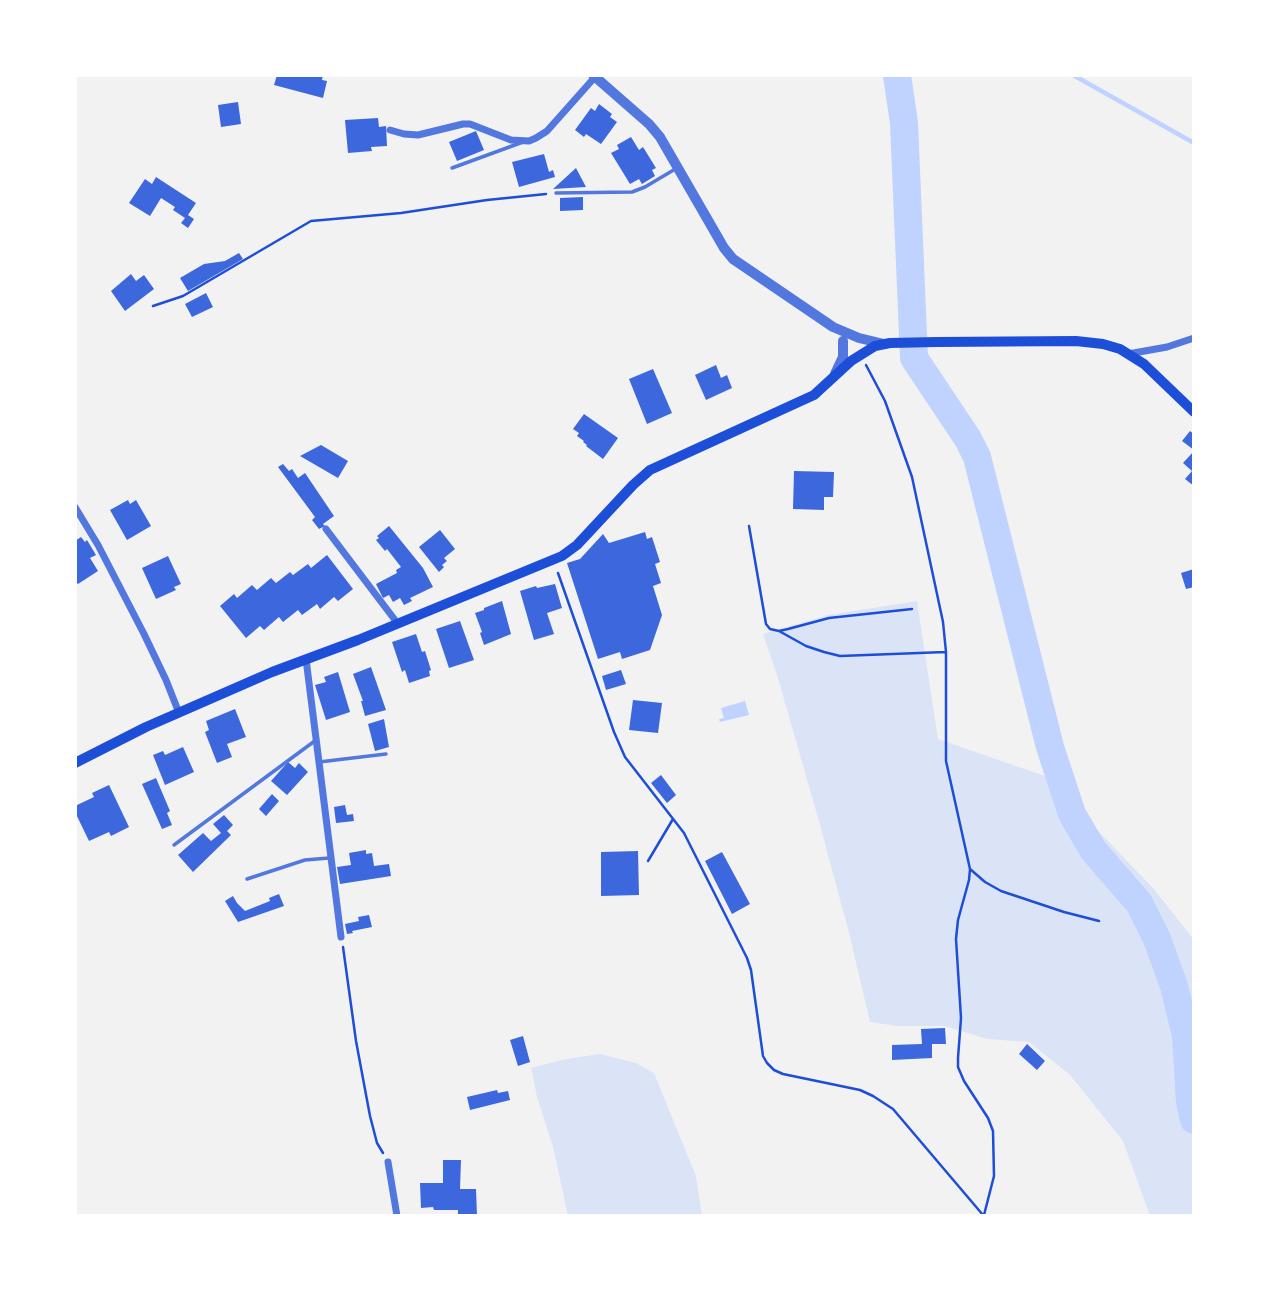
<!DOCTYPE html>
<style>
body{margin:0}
#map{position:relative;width:1269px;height:1291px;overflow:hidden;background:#f2f2f2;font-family:"Source Sans 3",sans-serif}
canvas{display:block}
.frame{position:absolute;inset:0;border:77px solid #fff;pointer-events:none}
</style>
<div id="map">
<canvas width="1269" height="1291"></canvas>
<div class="frame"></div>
</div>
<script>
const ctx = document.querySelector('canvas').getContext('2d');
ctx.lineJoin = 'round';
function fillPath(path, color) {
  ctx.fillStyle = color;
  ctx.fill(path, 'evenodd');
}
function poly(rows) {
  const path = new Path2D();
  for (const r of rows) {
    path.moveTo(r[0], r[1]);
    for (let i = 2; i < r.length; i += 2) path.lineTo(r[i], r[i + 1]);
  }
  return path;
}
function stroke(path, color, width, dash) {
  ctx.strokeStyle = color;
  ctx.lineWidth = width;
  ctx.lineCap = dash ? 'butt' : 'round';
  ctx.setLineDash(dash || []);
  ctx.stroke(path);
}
fillPath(poly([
 [917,601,938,739,1045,776,1154,889,1194,940,1194,1216,1150,1216,1123,1141,1070,1075,1029,1042,987,1039,945,1026,897,1026,870,1022,848,929,820,825,777,675,763,634,828,615],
 [600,1054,636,1063,654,1073,696,1176,702,1216,568,1216,553,1147,537,1097,531,1068,566,1059]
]), '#dbe4f7');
fillPath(poly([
 [745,701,749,715,720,722,719,719,724,718,721,708]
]), '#bfd3fe');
stroke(poly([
 [1073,75,1194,143]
]), '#bfd3fe', 4.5);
stroke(poly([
 [897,75,904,123,914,358,968,439,977,457,1050,747,1072,814,1093,850,1139,903,1157,939,1174,986,1186,1036,1190,1102,1194,1120]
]), '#bfd3fe', 28);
fillPath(poly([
 [277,75,323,75,322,80,327,81,323,98,274,85],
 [238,102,241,124,221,127,218,105],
 [599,104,612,114,610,117,617,122,601,144,586,134,584,137,575,130,591,108,595,111],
 [378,118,379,127,386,126,387,146,371,147,372,151,348,153,345,120],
 [476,131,484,150,457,161,449,142],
 [631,137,639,150,643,147,656,168,652,170,655,176,642,184,639,179,630,184,611,153,619,149,617,145],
 [544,154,549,172,553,170,555,177,519,187,512,162],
 [576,168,586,187,553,189],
 [156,177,196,203,188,215,194,219,188,228,181,223,185,218,173,210,175,207,161,198,150,216,129,203,145,179,152,184],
 [583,197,583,210,560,211,560,198],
 [239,253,243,259,188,291,180,278,204,264,225,261],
 [131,274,136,281,144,275,154,289,125,311,111,291],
 [206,293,213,307,192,317,185,304],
 [716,365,721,378,727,375,732,388,706,400,695,375],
 [653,369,672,413,647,424,629,379],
 [584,414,618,438,603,459,586,446,587,445,583,442,584,441,577,436,579,433,573,429],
 [1190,431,1194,434,1194,450,1182,441],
 [321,445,348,461,338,478,300,456],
 [1194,451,1194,486,1185,479,1192,471,1183,463],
 [283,464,289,471,292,469,298,478,305,473,334,516,323,524,325,526,319,529,312,520,315,517,278,467],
 [794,471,834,472,833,497,824,497,824,510,793,509],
 [128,500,130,504,136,500,151,526,127,540,110,510],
 [389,526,423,568,433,587,410,598,412,601,404,605,400,598,393,602,389,595,383,598,376,584,397,573,396,570,401,567,387,549,385,551,376,540,379,538,377,536],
 [440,530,455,549,444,558,447,561,442,565,444,567,439,572,419,547],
 [645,532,647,539,652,537,660,562,655,564,661,583,653,586,662,615,650,650,622,659,620,652,598,659,567,563,580,559,603,534,609,543],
 [81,537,85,542,87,540,96,555,90,558,98,571,78,584,75,581,75,541],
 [327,555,353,589,338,601,334,597,320,609,317,604,302,615,298,610,283,622,279,617,264,630,260,626,246,638,220,606,234,594,237,598,252,585,257,590,271,578,276,583,290,572,293,575,308,564,311,568],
 [168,556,181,584,174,587,176,590,156,599,142,568],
 [1194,569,1194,587,1186,589,1181,573],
 [555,584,562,608,547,613,554,634,534,640,520,591,536,586,537,588],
 [502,601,511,634,484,645,480,633,482,632,475,613,484,610,484,608],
 [460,621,474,660,449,668,436,629],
 [416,634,422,652,425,651,431,670,429,671,430,676,409,683,405,670,402,672,392,642],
 [371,667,386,710,365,716,361,701,363,701,353,674],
 [621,670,626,684,606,690,602,676],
 [338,672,350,712,326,720,315,685,326,682,324,677],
 [633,700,662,703,658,733,629,730],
 [235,709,246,737,227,744,232,757,217,763,205,732,209,730,206,721],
 [384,719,389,747,375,751,368,724],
 [183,747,194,772,165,785,153,755,163,751,165,755],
 [288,762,295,768,299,763,308,772,287,795,271,781],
 [661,775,676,795,667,803,651,783],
 [156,778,170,811,167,813,172,825,162,829,142,784],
 [109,785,129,827,111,836,109,832,89,841,75,812,75,806,94,797,92,793],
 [272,794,279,801,266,816,259,809],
 [345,805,347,815,353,814,354,821,336,823,334,807],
 [224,815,233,825,227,831,231,835,193,872,178,855,203,833,211,841,221,833,213,824],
 [366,850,366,854,372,853,374,866,389,864,391,876,340,884,337,867,351,865,349,853],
 [638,851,639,895,601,896,601,852],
 [722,852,750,904,732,914,705,861],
 [279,894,284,906,238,922,225,901,233,896,237,903,245,911,270,901,269,898],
 [369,915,372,927,352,931,353,933,347,934,345,924,359,921,358,917],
 [945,1028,946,1044,932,1044,932,1058,892,1060,892,1045,922,1044,921,1029],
 [523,1036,530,1062,518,1066,510,1040],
 [1027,1044,1045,1061,1037,1070,1019,1054],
 [497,1090,498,1093,508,1091,510,1100,470,1110,467,1097],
 [443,1160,461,1160,460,1189,476,1189,477,1216,458,1216,458,1210,434,1210,433,1207,421,1208,420,1183,443,1183]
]), '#3d67dc');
stroke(poly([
 [153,306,183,296,311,221,401,213,487,200,546,194],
 [866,365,885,401,912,477,943,622,946,652,946,761,970,869,969,880,958,920,956,939,961,1018,958,1058,958,1067,964,1081,988,1118,993,1131,994,1176,984,1215],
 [749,526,766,624,770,629,779,631,788,629,829,618,912,609],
 [558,573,614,732,625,757,684,833,747,958,751,970,763,1056,767,1063,774,1070,783,1074,860,1090,873,1096,893,1109,983,1215],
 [779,631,806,646,824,652,840,656,945,652],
 [648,861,673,819],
 [970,869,985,882,1001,891,1064,912,1099,921],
 [343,947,356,1041,370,1116,377,1143,383,1153]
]), '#1d4ed8', 2.5);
stroke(poly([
 [452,168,523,142],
 [556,193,632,192,645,187,677,168],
 [319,762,386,754],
 [174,845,316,740],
 [247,879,305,860,329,858]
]), '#5277de', 3.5);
stroke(poly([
 [390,130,404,134,418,135,463,124,470,124,511,140,529,141,536,138,547,131,595,77],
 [1128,354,1167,347,1194,338],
 [75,507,98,545,144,634,166,680,179,713],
 [326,529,398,624],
 [306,659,341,937],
 [388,1162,397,1216]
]), '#5277de', 7);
stroke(poly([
 [593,75,649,124,660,137,724,248,733,259,833,327,859,338,884,344],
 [835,374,843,357,843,341]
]), '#5277de', 10);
stroke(poly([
 [75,763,146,727,272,672,358,640,562,556,577,545,633,485,650,470,814,395,851,361,875,346,890,343,937,342,1076,341,1103,344,1120,349,1144,364,1194,412]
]), '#1d4ed8', 10);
</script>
